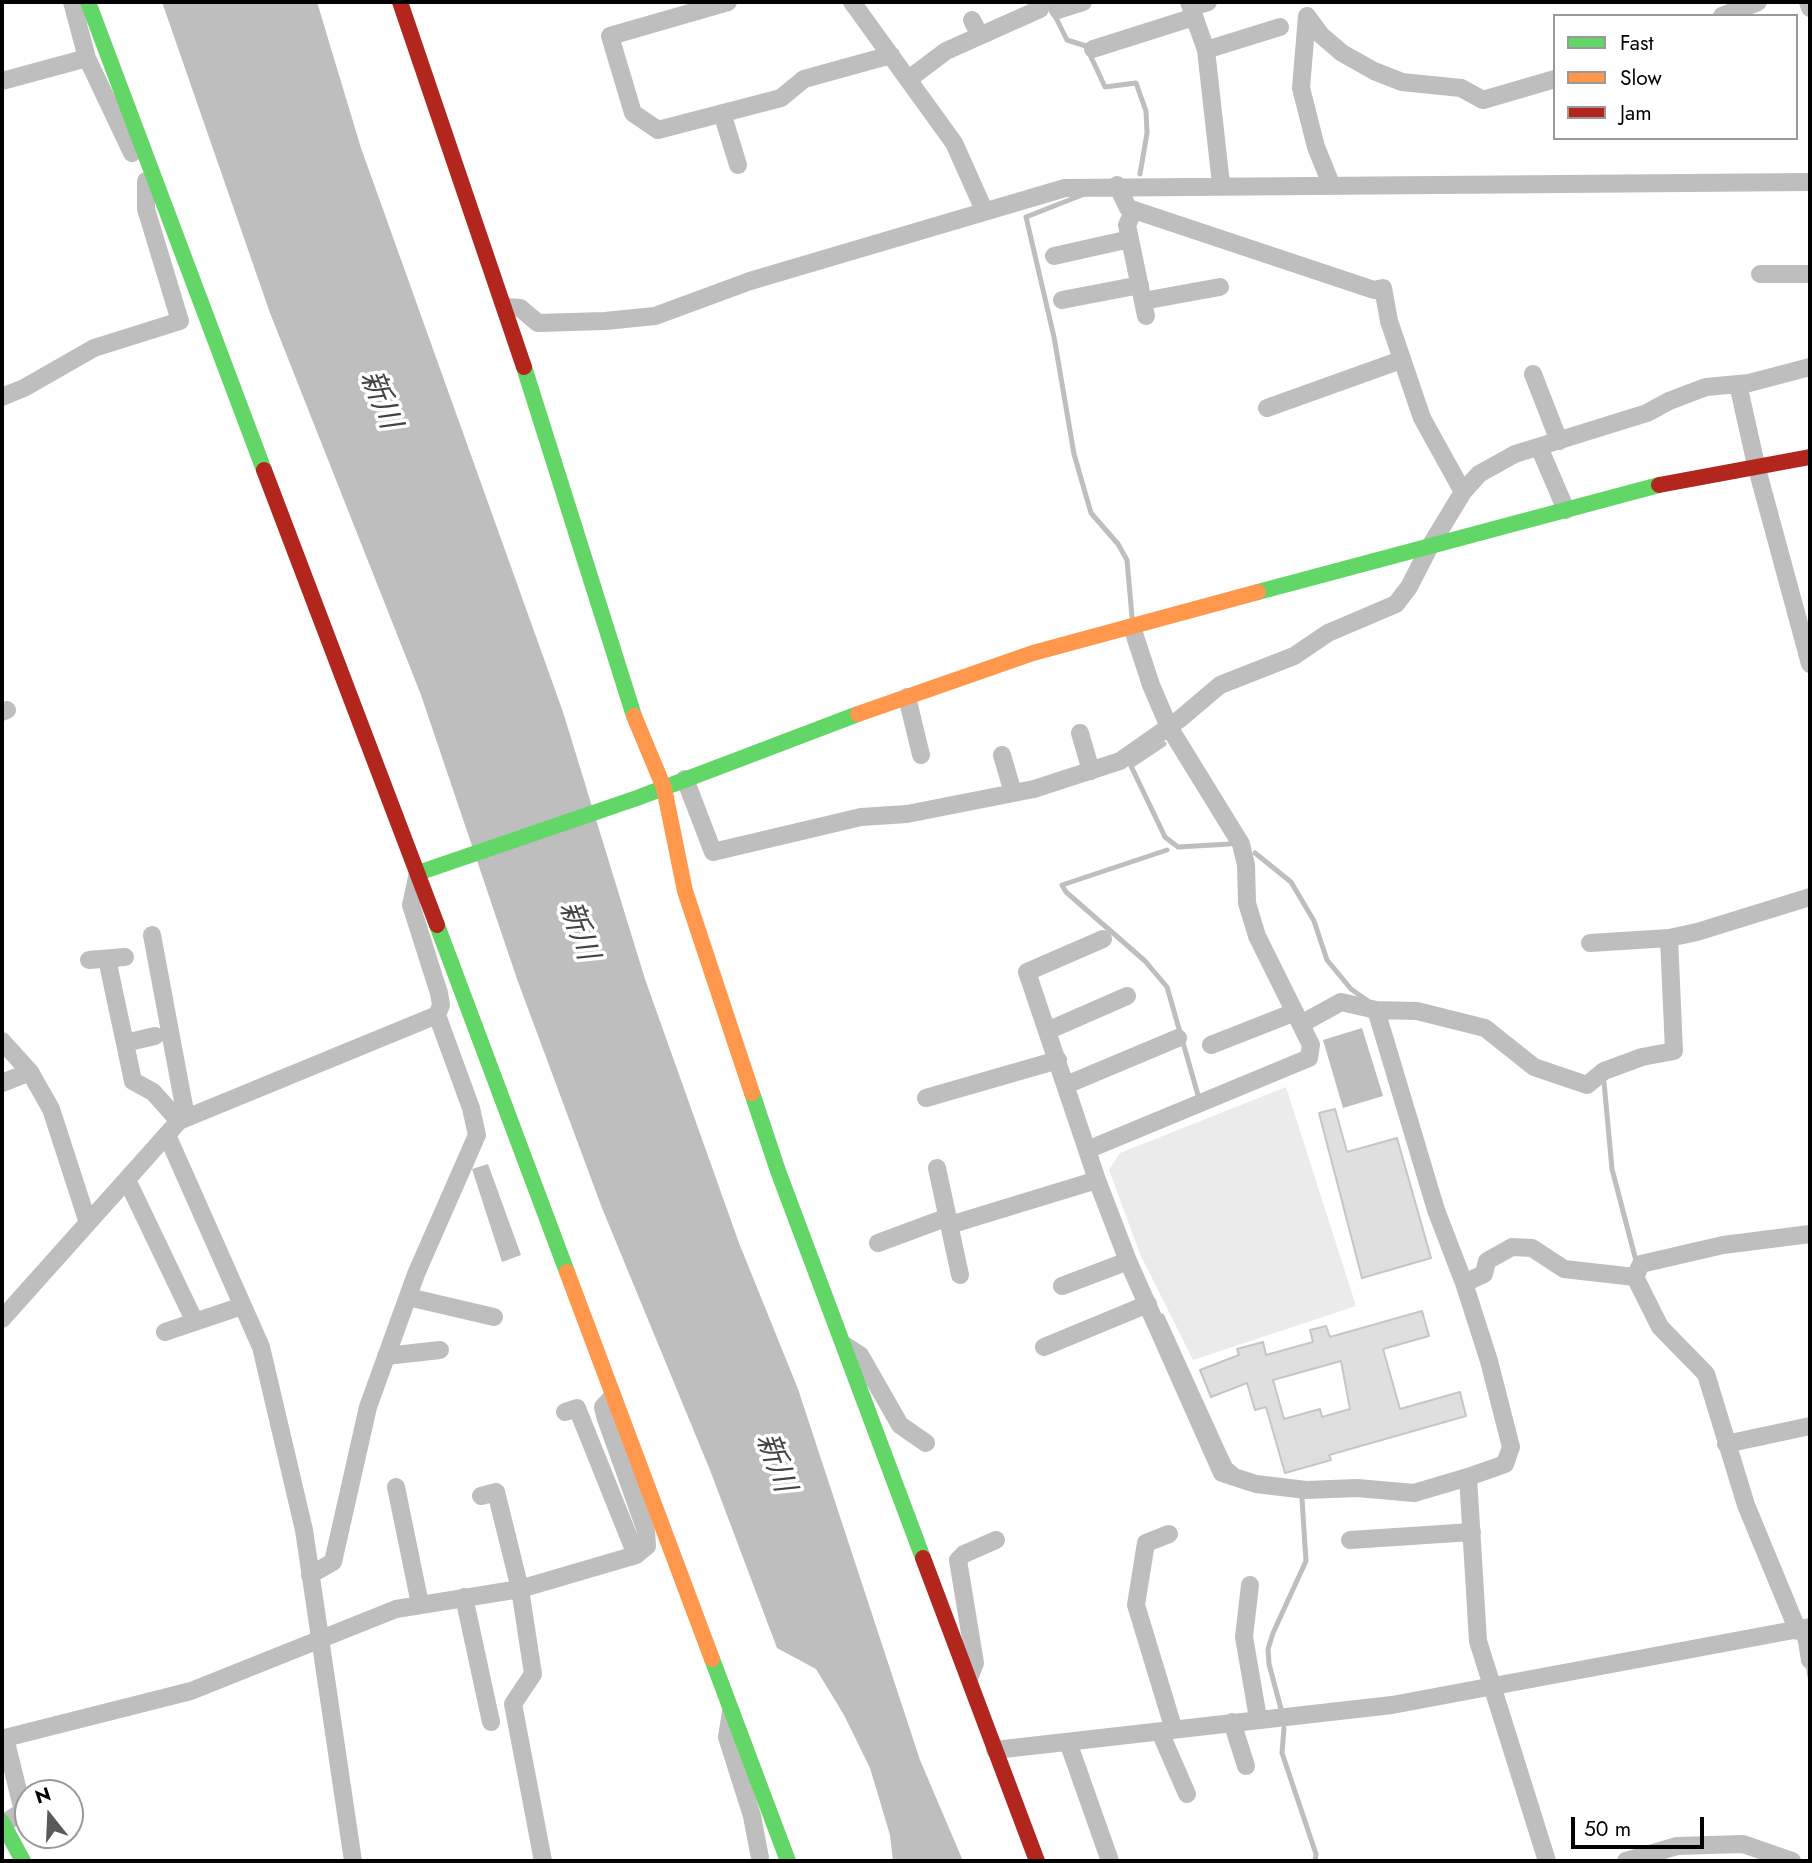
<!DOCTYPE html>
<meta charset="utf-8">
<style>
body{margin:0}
#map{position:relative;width:1812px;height:1863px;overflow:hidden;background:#fff;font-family:Jost,sans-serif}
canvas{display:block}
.frame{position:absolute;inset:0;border:4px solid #000;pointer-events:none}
.legend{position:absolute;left:1553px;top:14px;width:245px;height:126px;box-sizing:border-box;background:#fff;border:2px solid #999;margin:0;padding:9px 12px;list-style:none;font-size:21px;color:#000}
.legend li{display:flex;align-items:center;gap:14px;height:35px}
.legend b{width:35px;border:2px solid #999}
.north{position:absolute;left:14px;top:1779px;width:70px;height:70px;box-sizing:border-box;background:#fff;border:2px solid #999;border-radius:50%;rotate:342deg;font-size:19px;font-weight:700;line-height:28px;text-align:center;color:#000}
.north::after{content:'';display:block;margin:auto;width:24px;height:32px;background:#595959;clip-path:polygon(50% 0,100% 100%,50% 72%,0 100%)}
.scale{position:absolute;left:1571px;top:1817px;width:133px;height:32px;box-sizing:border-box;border:4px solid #000;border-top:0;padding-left:9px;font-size:21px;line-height:24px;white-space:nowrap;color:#000;-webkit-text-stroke:5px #fff;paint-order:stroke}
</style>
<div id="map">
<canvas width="1812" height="1863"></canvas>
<div class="frame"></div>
<ul class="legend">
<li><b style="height:9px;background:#63d668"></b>Fast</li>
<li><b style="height:9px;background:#ff974d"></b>Slow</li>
<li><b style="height:9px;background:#b3261e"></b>Jam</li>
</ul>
<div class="north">N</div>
<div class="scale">50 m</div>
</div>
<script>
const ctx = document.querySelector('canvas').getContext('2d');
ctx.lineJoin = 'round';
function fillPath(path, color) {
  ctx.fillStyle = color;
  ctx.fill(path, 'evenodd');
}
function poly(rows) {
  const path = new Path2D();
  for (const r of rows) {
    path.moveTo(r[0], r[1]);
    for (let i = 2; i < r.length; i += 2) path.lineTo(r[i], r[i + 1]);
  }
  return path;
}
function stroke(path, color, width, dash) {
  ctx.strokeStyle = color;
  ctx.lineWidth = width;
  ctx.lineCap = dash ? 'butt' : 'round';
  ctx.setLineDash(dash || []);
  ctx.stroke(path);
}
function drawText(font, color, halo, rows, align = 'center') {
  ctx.font = font + ' Jost,"Noto Sans JP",sans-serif';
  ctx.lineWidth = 7;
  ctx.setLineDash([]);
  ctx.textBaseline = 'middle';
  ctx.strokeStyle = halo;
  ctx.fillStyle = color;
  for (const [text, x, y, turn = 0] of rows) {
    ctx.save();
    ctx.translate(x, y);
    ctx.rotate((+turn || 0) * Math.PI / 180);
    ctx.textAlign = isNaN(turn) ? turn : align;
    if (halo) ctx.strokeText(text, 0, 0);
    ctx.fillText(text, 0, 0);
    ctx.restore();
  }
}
fillPath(poly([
 [1286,1087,1356,1306,1193,1360,1140,1254,1109,1170,1120,1153]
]), '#ebebeb');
fillPath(poly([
 [162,2,317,2,361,148,563,712,645,979,739,1243,798,1389,920,1760,963,1861,893,1861,890,1835,870,1768,844,1715,816,1669,777,1648,710,1470,602,1208,517,979,421,695,270,313],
 [1362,1028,1383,1096,1343,1108,1323,1040],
 [488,1164,521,1255,502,1262,472,1169]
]), '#bebebe');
stroke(poly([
 [1048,2,1067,40,1086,46,1105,87,1136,83,1146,111,1147,133,1140,174],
 [1082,195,1026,217,1054,337,1074,454,1091,513,1118,544,1127,560,1132,617],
 [1164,744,1131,766,1165,837,1178,847,1230,844],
 [1167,850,1062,885,1066,892,1145,961,1167,987,1198,1095],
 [1255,853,1291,882,1314,921,1327,960,1351,989,1368,1001],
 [1600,1081,1604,1082,1612,1169,1635,1257],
 [1162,1316,1221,1446,1230,1465,1236,1470],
 [1808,1663,1810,1677],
 [1281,1709,1269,1664,1268,1649,1273,1633,1306,1561,1302,1499],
 [1284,1728,1282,1753,1316,1854,1315,1861]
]), '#bebebe', 5);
const building = poly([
 [1335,1109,1347,1152,1397,1138,1431,1258,1362,1278,1319,1113,1335,1109],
 [1422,1311,1429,1336,1383,1349,1400,1409,1460,1392,1466,1416,1329,1455,1331,1460,1285,1473,1266,1407,1255,1410,1247,1383,1211,1397,1200,1370,1239,1355,1237,1349,1263,1342,1266,1355,1313,1342,1310,1330,1326,1326,1330,1337,1422,1311],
 [1341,1361,1350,1409,1322,1417,1320,1409,1284,1419,1273,1380,1341,1361]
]);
fillPath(building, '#dfdfdf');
stroke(building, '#c6c6c6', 2);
stroke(poly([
 [72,2,87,58],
 [728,2,610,36,633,113,658,130,781,98,804,79,891,55],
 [852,2,954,143,984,210],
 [1189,2,1206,50,1221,184],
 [1808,2,1810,8],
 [1191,7,1208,2],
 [1058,10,1083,2],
 [1722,16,1758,2],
 [972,20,980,36],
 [1093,49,1194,17],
 [1206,50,1280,27],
 [910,78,946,51,1040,9],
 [2,81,87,58,132,153],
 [722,113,738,165],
 [1331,184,1316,147,1301,88,1307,16,1321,35,1342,53,1374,71,1402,82,1461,88,1483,100,1555,79],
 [1134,210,1127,225,1146,316],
 [1054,256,1130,239],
 [1760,274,1810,274],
 [1062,300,1140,285],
 [1143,301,1220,287],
 [506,307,520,308,538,323,605,321,655,316,750,281,1065,188,1810,182],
 [1533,374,1559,441],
 [1738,384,1756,465,1810,664],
 [2,397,24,388,94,348,180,321,146,209,146,181,150,180],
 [1267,408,1401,360],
 [1539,447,1566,510],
 [1463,492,1479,474,1515,454,1647,413,1669,401,1706,387,1749,383,1810,367],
 [1132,627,1151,685,1169,727,1241,844,1246,865,1247,903,1257,936,1311,1045,1309,1058,1087,1150,1097,1180,1128,1261,1222,1473,1256,1484,1306,1490,1357,1488,1414,1493,1468,1477,1478,1641,1547,1861],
 [907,697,921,755],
 [2,712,7,710],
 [1080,733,1091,771],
 [1002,755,1013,793],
 [685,779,713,852,861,817,907,814,1034,789,1120,761,1180,719,1220,685,1294,656,1328,633,1396,604,1409,587,1429,548,1463,492,1422,418,1389,321,1383,288,1374,290,1128,208,1117,185],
 [152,935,186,1117],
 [1669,938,1697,932,1810,897],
 [107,959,133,1081,153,1092,179,1121],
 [89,960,125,957],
 [1376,1010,1417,1011,1485,1028,1534,1067,1587,1085,1604,1071,1642,1057,1674,1051,1669,938,1590,943],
 [1301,1024,1341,1002,1376,1010,1436,1210,1464,1283,1489,1361,1511,1447,1505,1464,1468,1477],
 [1047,1031,1127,996],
 [2,1041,30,1072,51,1109,88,1223],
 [125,1043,155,1036],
 [1211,1045,1295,1012],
 [2,1083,30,1072],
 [1066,1085,1178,1038],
 [926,1098,1058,1060],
 [167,1135,261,1347,304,1530,353,1861],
 [1087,1150,1027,972,1103,939],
 [937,1168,960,1275],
 [127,1180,195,1322],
 [878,1243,940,1220,953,1224,1097,1180],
 [1464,1283,1484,1274,1487,1261,1512,1247,1532,1248,1564,1269,1635,1277],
 [1062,1286,1128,1261],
 [408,1297,494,1317],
 [2,1319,179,1121,437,1015,441,1005,439,993,411,905,418,873],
 [165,1332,242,1306],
 [846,1346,860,1355,900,1425,926,1443],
 [1044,1347,1148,1304],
 [386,1356,440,1350],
 [565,1412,577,1408,636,1555],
 [1726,1444,1810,1426],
 [396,1487,420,1604],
 [481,1496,496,1492,520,1589,533,1674,513,1704,543,1861],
 [1169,1534,1146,1543,1136,1605,1174,1730],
 [1350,1540,1472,1532],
 [310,1575,333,1562,368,1407,416,1274,477,1135,471,1108,437,1015],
 [1250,1585,1244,1637,1258,1718],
 [464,1597,491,1722],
 [1805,1629,1810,1660],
 [1798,1631,1746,1505,1706,1374,1660,1327,1635,1277,1641,1264,1723,1245,1810,1234],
 [970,1676,975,1663,958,1560,964,1554,996,1540],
 [731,1712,727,1737,752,1816,760,1858],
 [1232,1722,1246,1766],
 [1160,1732,1187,1794],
 [1068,1742,1110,1861],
 [995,1750,1392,1705,1810,1627],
 [3,1824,23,1811,5,1738,191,1691,396,1609,520,1589,636,1555,647,1546,646,1531,605,1416,603,1407,612,1397],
 [1626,1861,1677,1846,1743,1844,1792,1861]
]), '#bebebe', 18);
stroke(poly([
 [88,2,264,470],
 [524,367,634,716],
 [1258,592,1659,485],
 [418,873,637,798,858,714],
 [437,925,567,1272],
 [752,1093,778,1171,923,1558],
 [712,1659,788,1861],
 [2,1822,23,1861]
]), '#63d668', 16);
stroke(poly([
 [858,714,1033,653,1258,592],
 [634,716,664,788,685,891,752,1093],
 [567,1272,712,1659]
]), '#ff974d', 16);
stroke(poly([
 [400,2,524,367],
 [264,470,437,925],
 [1659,485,1810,457],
 [923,1558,1037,1861]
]), '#b3261e', 16);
drawText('italic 30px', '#434343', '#fff', [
 ["新川",379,400,68],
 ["新川",577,931,70],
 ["新川",774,1463,70]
]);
</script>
